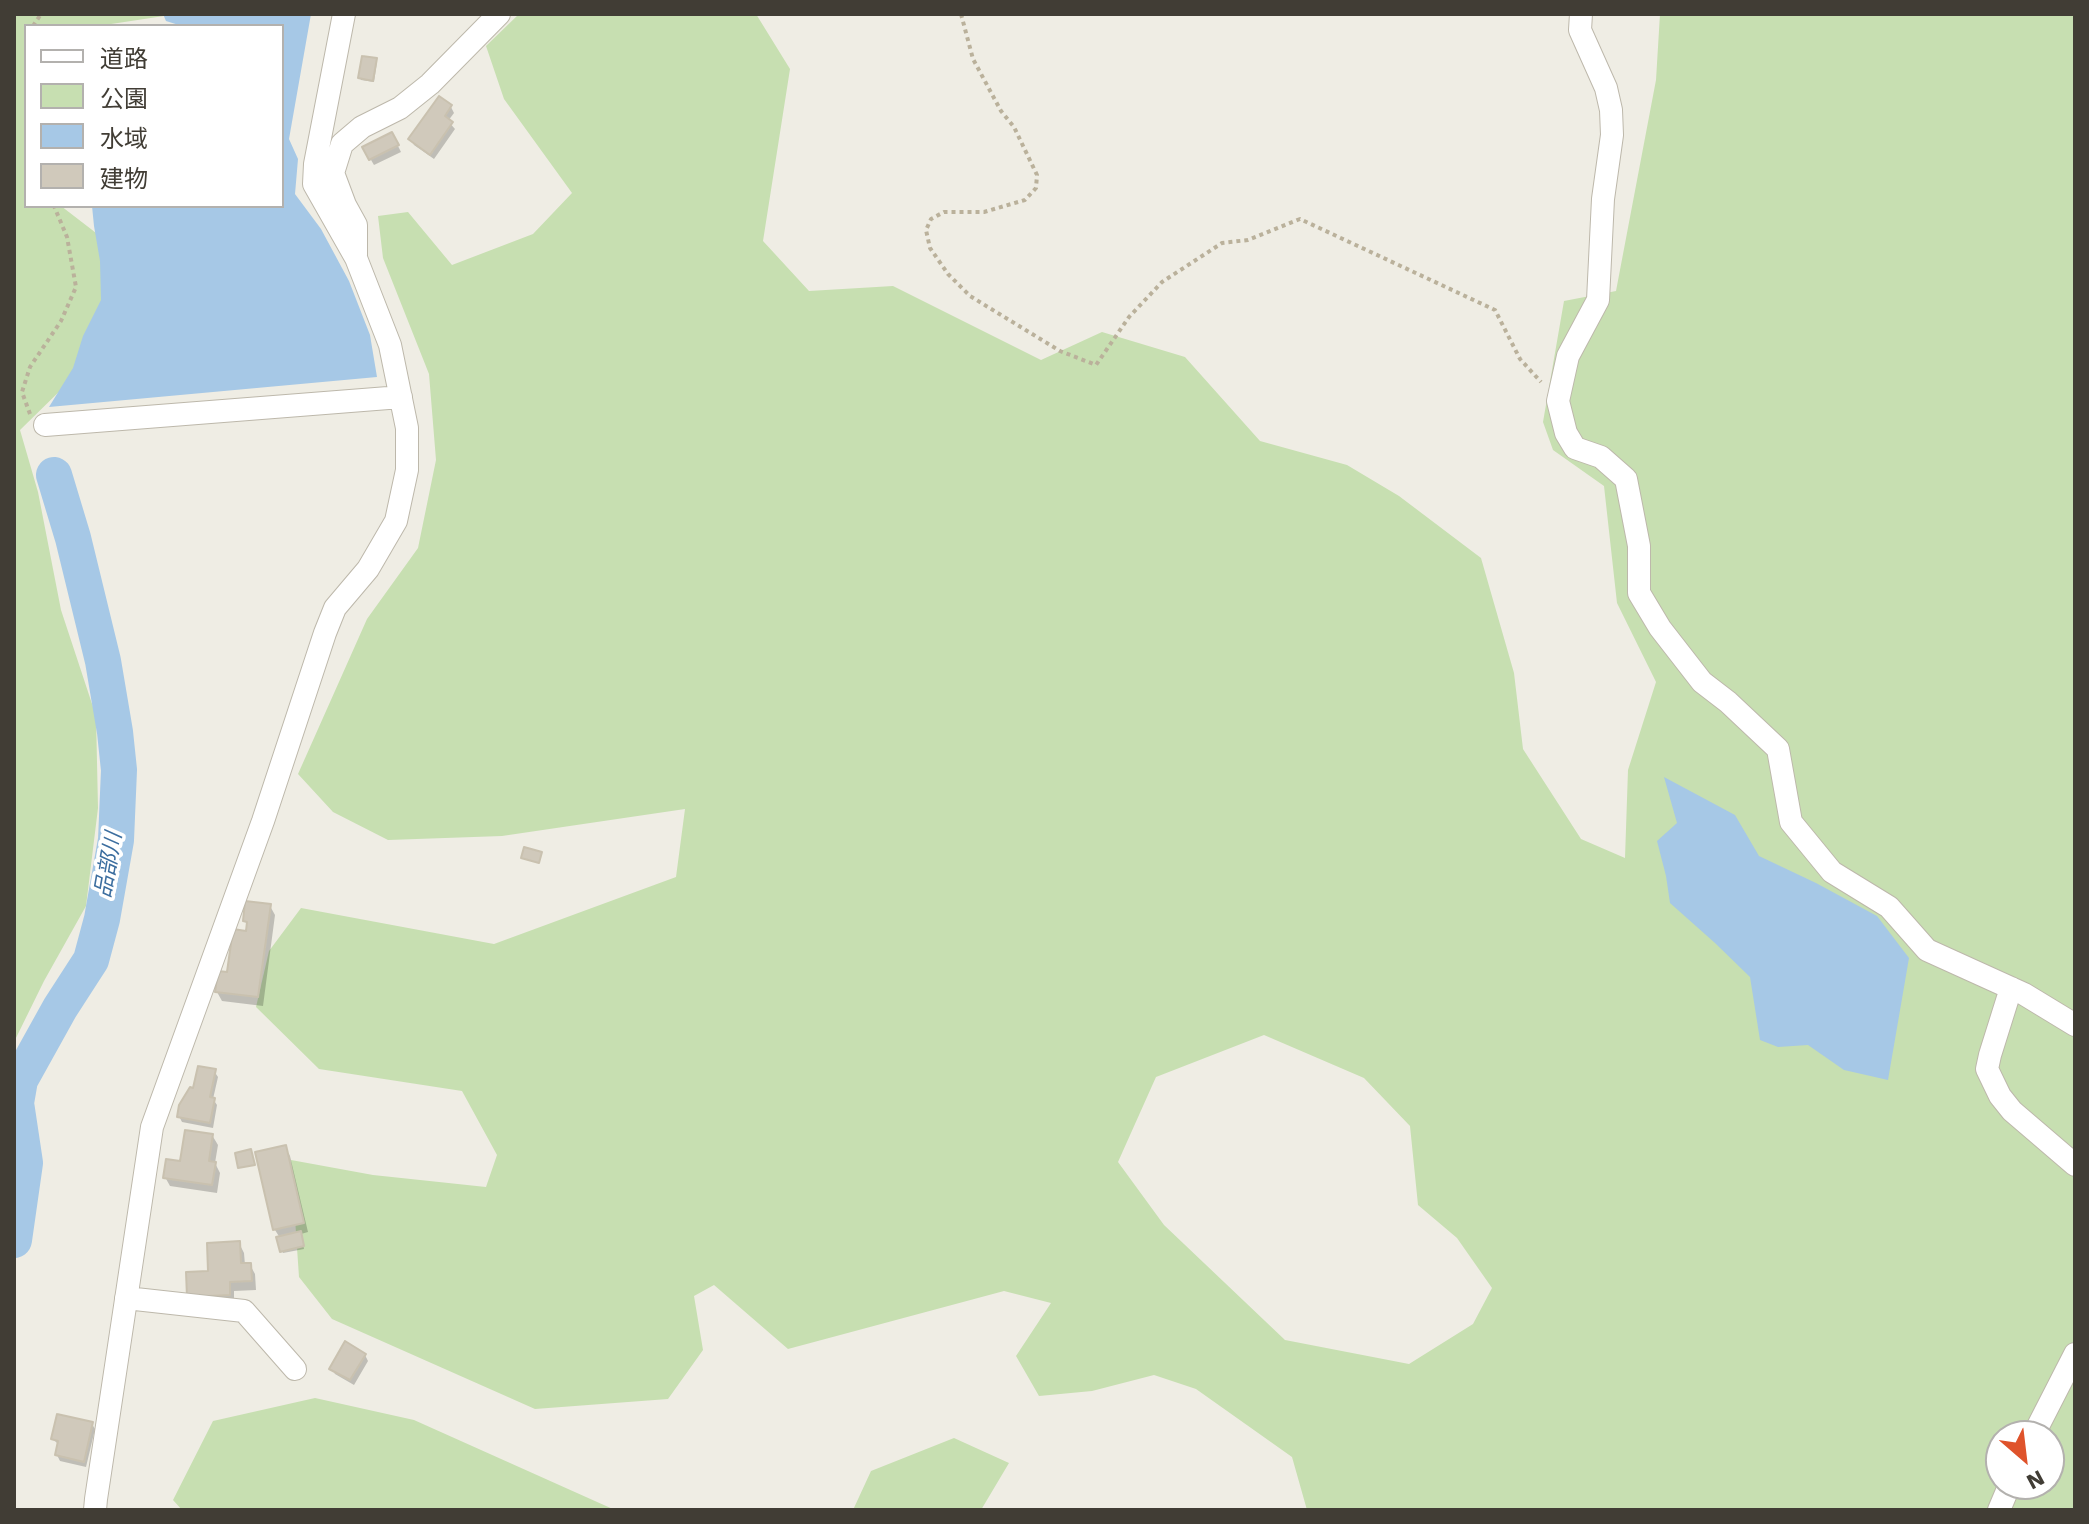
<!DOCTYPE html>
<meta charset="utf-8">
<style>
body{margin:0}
#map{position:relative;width:2089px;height:1524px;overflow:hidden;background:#efede4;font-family:"Work Sans","Noto Sans JP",sans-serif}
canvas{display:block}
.frame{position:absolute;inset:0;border:16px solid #413d35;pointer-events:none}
.legend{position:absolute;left:24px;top:24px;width:260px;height:184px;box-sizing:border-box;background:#fff;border:2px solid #b3b1ae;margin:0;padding:10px 14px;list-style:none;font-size:24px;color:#413d35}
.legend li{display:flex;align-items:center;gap:16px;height:40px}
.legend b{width:40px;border:2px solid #b3b1ae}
.north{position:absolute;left:1985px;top:1420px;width:80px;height:80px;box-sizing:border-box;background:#fff;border:2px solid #b3b1ae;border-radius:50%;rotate:152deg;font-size:22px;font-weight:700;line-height:32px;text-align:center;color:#413d35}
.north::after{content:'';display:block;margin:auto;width:28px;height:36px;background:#df532b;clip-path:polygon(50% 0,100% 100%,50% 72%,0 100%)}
</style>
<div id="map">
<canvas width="2089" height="1524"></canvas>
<div class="frame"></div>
<ul class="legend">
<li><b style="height:10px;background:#fff"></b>道路</li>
<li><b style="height:22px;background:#c7dfb1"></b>公園</li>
<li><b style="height:22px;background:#a6c8e6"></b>水域</li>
<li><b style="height:22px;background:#d0c9bb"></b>建物</li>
</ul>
<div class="north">N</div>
</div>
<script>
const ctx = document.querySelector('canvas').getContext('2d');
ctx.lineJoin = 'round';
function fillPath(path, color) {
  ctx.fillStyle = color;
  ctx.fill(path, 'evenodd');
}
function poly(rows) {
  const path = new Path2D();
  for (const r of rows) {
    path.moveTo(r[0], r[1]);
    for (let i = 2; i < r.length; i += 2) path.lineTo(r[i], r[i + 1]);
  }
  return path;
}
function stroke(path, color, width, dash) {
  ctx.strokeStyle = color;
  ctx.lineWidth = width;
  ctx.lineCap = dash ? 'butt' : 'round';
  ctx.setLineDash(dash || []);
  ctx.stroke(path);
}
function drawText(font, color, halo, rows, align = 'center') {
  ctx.font = font + ' "Work Sans","Noto Sans JP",sans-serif';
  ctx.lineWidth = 7;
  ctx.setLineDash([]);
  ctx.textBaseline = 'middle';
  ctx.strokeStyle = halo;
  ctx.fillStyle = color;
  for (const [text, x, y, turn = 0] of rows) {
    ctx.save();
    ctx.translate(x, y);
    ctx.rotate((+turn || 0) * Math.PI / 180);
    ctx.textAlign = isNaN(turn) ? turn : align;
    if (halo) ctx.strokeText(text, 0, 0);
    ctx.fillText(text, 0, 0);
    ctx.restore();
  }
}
fillPath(poly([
 [14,14,177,14,98,26,26,26,26,206,61,206,113,246,116,309,69,382,20,430,38,492,61,610,96,716,98,808,86,906,44,981,14,1042],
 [519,14,756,14,790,69,763,241,809,291,893,286,1041,360,1102,332,1185,357,1260,441,1347,465,1399,496,1481,558,1514,673,1523,749,1581,839,1625,858,1628,770,1656,682,1617,603,1604,486,1553,450,1543,422,1564,301,1616,291,1656,80,1660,14,2075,14,2075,1510,1307,1510,1292,1457,1196,1389,1154,1375,1092,1391,1039,1396,1016,1356,1051,1303,1004,1291,788,1349,714,1285,694,1296,703,1350,668,1399,535,1409,332,1319,299,1277,291,1160,373,1175,486,1187,497,1155,462,1091,319,1069,256,1007,269,951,301,908,494,944,676,877,685,809,502,836,388,840,333,812,298,774,367,619,418,548,436,460,429,374,383,258,378,216,408,212,452,265,533,234,572,193,504,99,486,46],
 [1264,1035,1364,1078,1410,1126,1418,1205,1457,1238,1492,1288,1473,1324,1409,1364,1285,1340,1164,1225,1118,1162,1156,1077],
 [2001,1436,2049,1436,2049,1484,2001,1484],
 [315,1398,414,1420,615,1510,182,1510,173,1500,213,1421],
 [954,1438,1009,1463,981,1510,853,1510,871,1471]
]), '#c7dfb1');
fillPath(poly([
 [163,14,311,14,289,139,298,159,295,194,321,229,349,281,370,335,377,377,49,407,73,368,83,336,101,300,100,261,94,226,92,206,282,206,282,26,182,26,166,21],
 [1664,777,1735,815,1759,856,1816,883,1877,916,1909,958,1888,1080,1844,1070,1808,1045,1778,1047,1760,1040,1750,977,1715,943,1670,903,1666,876,1657,841,1677,823]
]), '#a6c8e6');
fillPath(poly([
 [376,60,377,62,374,82,361,80,360,78],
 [440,99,451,107,454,113,448,121,455,129,434,159,414,145,411,139],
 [392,134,401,152,374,165,364,148],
 [270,906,275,915,263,1006,222,1001,217,992,229,974,248,933,249,928,245,921],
 [214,1071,218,1077,213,1099,217,1105,213,1128,182,1122,179,1116,195,1090],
 [212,1135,218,1145,215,1163,220,1173,217,1193,170,1186,165,1177],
 [285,1147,290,1156,308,1232,301,1234,304,1249,283,1253,280,1238,275,1230,258,1154],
 [239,1243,244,1253,245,1265,250,1265,255,1274,256,1290,234,1291,234,1304,194,1306,210,1273],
 [365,1355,368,1361,354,1385,335,1374,332,1369],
 [92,1424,95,1429,86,1467,60,1461,57,1455,59,1445,53,1439]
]), '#0003');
stroke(poly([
 [14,1240,25,1163,16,1103,20,1080,60,1008,91,960,102,919,116,840,119,770,115,732,103,661,73,538,54,475]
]), '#a6c8e6', 36);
const building = poly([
 [362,56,377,58,373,81,358,78,362,56],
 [439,96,452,105,445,116,453,122,430,155,408,139,439,96],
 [392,132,399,145,369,160,362,147,392,132],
 [524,847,542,852,539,863,521,858,524,847],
 [245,901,271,904,258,997,215,992,218,971,227,972,233,929,246,931,247,922,243,921,245,901],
 [198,1066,216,1069,210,1097,215,1098,210,1123,177,1117,179,1105,190,1087,193,1088,198,1066],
 [185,1130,213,1134,209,1161,216,1162,212,1185,163,1178,166,1159,180,1161,185,1130],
 [286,1145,304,1223,273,1230,255,1152,286,1145],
 [251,1149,255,1165,238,1168,235,1153,251,1149],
 [301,1231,304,1246,280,1252,276,1237,301,1231],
 [240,1241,241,1263,251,1263,252,1281,230,1282,230,1295,187,1297,186,1272,208,1271,207,1243,240,1241],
 [345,1341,366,1354,350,1380,329,1369,345,1341],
 [57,1414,93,1422,84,1462,55,1455,58,1441,51,1439,57,1414]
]);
fillPath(building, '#d0c9bb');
stroke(building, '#c9c1af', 2);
const minor = poly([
 [1581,14,1580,30,1606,88,1611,110,1612,135,1603,199,1598,300,1568,356,1558,401,1566,433,1575,448,1601,457,1626,479,1639,546,1639,593,1660,628,1702,682,1728,702,1778,749,1791,822,1832,872,1889,907,1927,950,2024,994,2075,1025],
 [356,255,356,225,345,205,333,173,342,144,362,127,400,108,430,84,499,14],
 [45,425,401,397],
 [2011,988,1990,1055,1987,1069,2000,1096,2012,1111,2075,1165],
 [126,1298,244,1311,295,1369],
 [2033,1436,2075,1354],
 [95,1510,96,1499,152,1127,263,821,325,633,335,608,368,569,396,521,407,470,407,428,390,345,356,258,314,184,315,164,344,14],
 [1999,1510,2010,1484]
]);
stroke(minor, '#bdb8ab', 24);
stroke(poly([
 [961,14,973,59,1001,111,1014,127,1037,175,1036,188,1025,200,984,212,944,212,931,219,926,230,930,248,948,274,970,296,1060,351,1096,365,1129,317,1162,282,1222,243,1248,240,1300,219,1495,310,1520,359,1541,382],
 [33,26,41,14],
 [26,36,26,126],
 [30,414,22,392,30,367,61,321,76,287,67,237,54,206]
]), '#bab19b', 4, [4, 4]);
stroke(minor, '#fff', 22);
drawText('italic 22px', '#3c6e9f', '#fff', [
 ["品部川",109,865,-80]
]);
</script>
